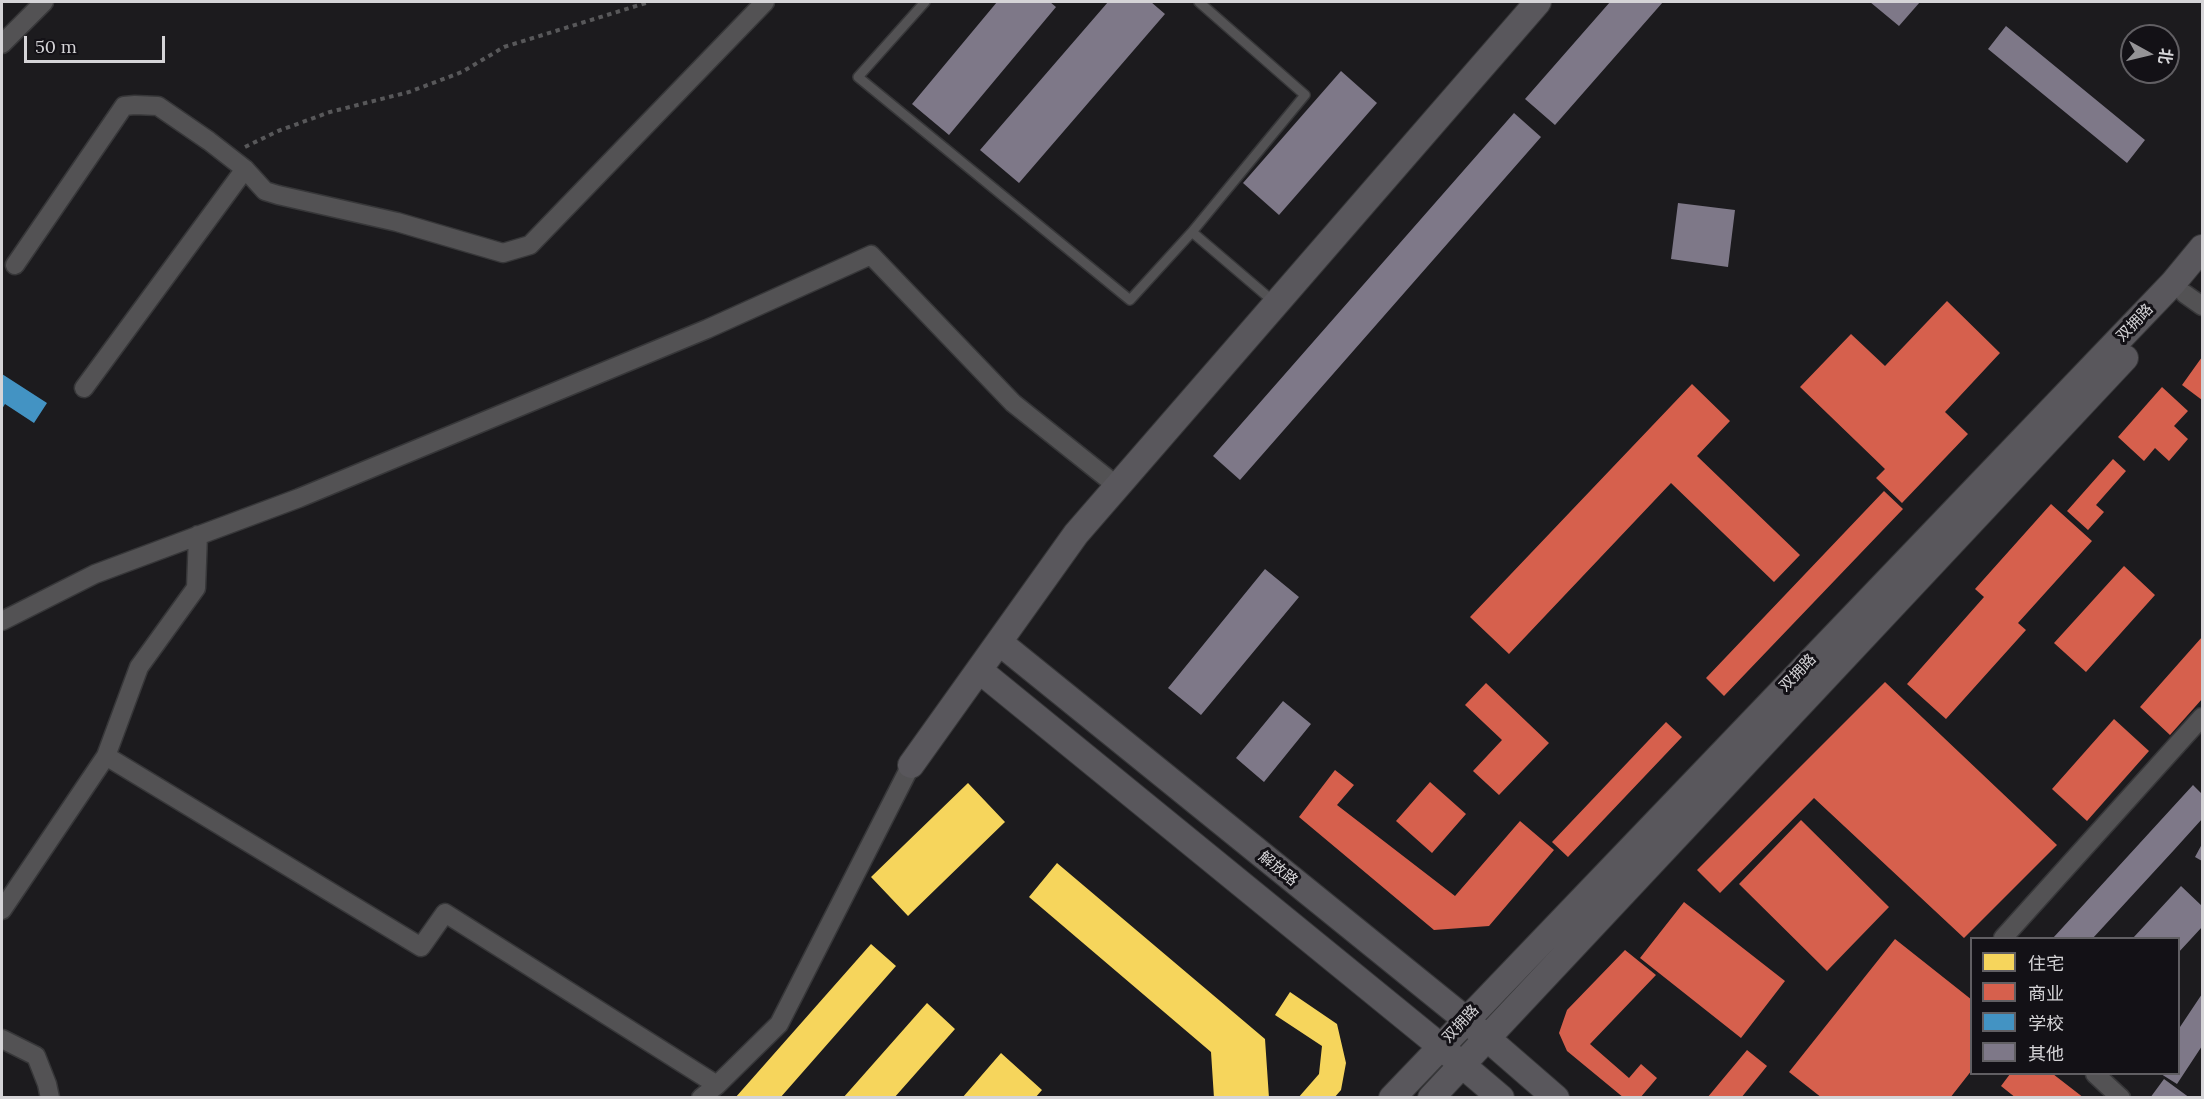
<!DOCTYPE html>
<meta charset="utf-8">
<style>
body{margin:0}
#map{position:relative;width:2204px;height:1099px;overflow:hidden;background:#1c1b1e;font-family:Lora,"Noto Sans SC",serif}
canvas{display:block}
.frame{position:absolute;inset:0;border:3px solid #d5d4d7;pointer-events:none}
.legend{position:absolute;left:1970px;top:937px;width:210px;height:138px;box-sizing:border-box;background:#131116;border:2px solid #615f63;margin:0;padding:8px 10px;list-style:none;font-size:18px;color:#d5d4d7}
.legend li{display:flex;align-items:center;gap:12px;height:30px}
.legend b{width:30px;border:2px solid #615f63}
.north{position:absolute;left:2120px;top:24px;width:60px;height:60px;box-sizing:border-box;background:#131116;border:2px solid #615f63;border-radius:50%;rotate:98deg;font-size:16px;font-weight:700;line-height:24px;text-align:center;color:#d5d4d7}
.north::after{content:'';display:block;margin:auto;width:21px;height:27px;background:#949396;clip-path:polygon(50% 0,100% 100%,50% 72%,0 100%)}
.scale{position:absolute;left:24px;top:36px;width:141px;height:27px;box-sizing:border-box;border:3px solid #d5d4d7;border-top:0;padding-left:8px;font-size:18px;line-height:21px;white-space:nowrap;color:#d5d4d7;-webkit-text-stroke:4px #131116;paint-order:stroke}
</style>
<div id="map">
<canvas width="2204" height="1099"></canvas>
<div class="frame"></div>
<ul class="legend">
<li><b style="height:16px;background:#f6d55c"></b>住宅</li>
<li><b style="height:16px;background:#d6604d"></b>商业</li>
<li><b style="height:16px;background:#4393c3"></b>学校</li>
<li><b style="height:16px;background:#7e7888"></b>其他</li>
</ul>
<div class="north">北</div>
<div class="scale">50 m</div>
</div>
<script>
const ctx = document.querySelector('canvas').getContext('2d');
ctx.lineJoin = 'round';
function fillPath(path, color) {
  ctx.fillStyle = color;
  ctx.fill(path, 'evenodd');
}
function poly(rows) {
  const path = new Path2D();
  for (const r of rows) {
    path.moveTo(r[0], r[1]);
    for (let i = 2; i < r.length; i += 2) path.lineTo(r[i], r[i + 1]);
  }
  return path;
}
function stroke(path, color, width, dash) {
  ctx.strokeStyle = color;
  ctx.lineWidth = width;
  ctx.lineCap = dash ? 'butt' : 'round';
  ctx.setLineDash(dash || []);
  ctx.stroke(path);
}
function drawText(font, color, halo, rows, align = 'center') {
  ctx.font = font + ' Lora,"Noto Sans SC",serif';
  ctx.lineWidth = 6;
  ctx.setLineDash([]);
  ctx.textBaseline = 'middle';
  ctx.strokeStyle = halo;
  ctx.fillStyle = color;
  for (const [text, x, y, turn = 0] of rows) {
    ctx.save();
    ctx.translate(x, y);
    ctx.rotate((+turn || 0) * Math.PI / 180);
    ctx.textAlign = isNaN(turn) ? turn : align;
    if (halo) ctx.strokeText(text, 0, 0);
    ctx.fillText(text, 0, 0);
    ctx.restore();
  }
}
fillPath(poly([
 [968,783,1005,822,908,916,871,877],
 [1057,863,1265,1039,1269,1098,1214,1098,1211,1052,1029,897],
 [871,944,896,966,780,1098,735,1098],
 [1290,992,1337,1024,1346,1063,1341,1090,1334,1098,1298,1098,1319,1074,1322,1046,1275,1015],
 [927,1003,955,1029,894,1098,843,1098],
 [1001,1053,1042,1090,1035,1098,962,1098]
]), '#f6d55c');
fillPath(poly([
 [1947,301,2000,353,1945,412,1968,434,1902,503,1876,478,1885,469,1800,387,1851,334,1885,366],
 [2202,357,2202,400,2182,385],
 [1692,384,1730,421,1697,456,1800,555,1774,582,1671,483,1509,654,1470,617],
 [2162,387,2188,411,2174,426,2188,439,2169,461,2155,448,2144,461,2118,437],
 [2113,459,2126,471,2096,505,2104,512,2088,530,2067,511],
 [1884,491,1903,509,1724,696,1706,678],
 [2051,504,2092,541,2018,623,2026,630,1946,719,1907,684,1984,597,1975,589],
 [2124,566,2155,595,2086,672,2054,643],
 [2202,637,2202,699,2170,735,2140,707],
 [1885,682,2057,845,1964,938,1814,798,1720,893,1697,870],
 [1486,683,1549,743,1499,795,1473,771,1502,740,1465,705],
 [2114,719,2149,751,2087,821,2052,789],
 [1666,722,1682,737,1568,857,1552,842],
 [1335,770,1354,785,1337,805,1455,896,1520,821,1554,850,1489,926,1434,930,1299,817],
 [1430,782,1466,814,1432,853,1396,821],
 [1801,820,1889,907,1827,971,1739,884],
 [1684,902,1785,981,1741,1038,1640,958],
 [1895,939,1972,1000,1972,1070,1950,1098,1822,1098,1789,1072],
 [1625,950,1656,975,1590,1044,1629,1078,1641,1064,1657,1078,1640,1098,1624,1098,1567,1051,1559,1033,1567,1010],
 [1747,1050,1767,1066,1741,1098,1707,1098],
 [2010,1074,2053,1074,2084,1098,2016,1098,2001,1086]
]), '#d6604d');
fillPath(poly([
 [2,374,47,403,34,423,5,404,2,409]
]), '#4393c3');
fillPath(poly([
 [997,2,1050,2,1056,7,949,135,912,104],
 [1108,2,1151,2,1165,14,1019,183,980,150],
 [1610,2,1663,2,1555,125,1525,99],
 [1870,2,1920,2,1899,26],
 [2006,26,2145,140,2127,163,1988,49],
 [1341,71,1377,103,1279,215,1243,183],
 [1514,113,1541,137,1240,480,1213,456],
 [1678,203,1735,210,1728,267,1671,259],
 [1265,569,1299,597,1201,715,1168,688],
 [1283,701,1311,724,1264,782,1236,758],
 [2193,785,2202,794,2202,819,2174,850,2093,938,2053,938],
 [2202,844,2202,861,2195,857],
 [2181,886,2202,906,2202,927,2178,953,2178,938,2133,938],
 [2202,994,2202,1046,2177,1084,2161,1074,2178,1074,2178,1030],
 [2164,1079,2190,1098,2150,1098]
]), '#7e7888');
const lane = poly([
 [925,2,858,77,1130,300,1192,232,1274,302],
 [1192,232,1305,95,1199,2]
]);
const street = poly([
 [2,44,44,2],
 [15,265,124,106,135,105,158,106,209,141,245,169],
 [2185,294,2202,306],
 [84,388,245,169,265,191,278,195,397,222,503,253,530,245,765,2],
 [2,621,95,574,299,498,707,329,871,255,1013,403,1117,486],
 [106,756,421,947,445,913,717,1085],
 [2,910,106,756,139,667,196,588,198,535],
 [2003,938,2202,717],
 [2,1039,36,1056,47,1084,50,1098],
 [2095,1074,2121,1098],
 [701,1098,717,1085,779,1024,911,765]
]);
const secondary = poly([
 [999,642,1465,1019,1556,1098],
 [979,670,1440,1046,1501,1098],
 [911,765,1076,534,1538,2],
 [1392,1098,2173,283,2202,248],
 [1431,1098,2125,358]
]);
stroke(lane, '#373739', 12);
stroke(street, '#373739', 21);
stroke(secondary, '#373739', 28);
stroke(poly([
 [245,147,278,131,330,112,409,92,462,72,504,47,649,2]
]), '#58585a', 4, [4.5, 4.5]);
stroke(lane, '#535254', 9);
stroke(street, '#535254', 18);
stroke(secondary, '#59575c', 26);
drawText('15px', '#d5d4d7', '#131116', [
 ["双拥路",2135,323,-46],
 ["双拥路",1798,673,-46],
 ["解放路",1278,869,39],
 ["双拥路",1461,1024,-47]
]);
</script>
